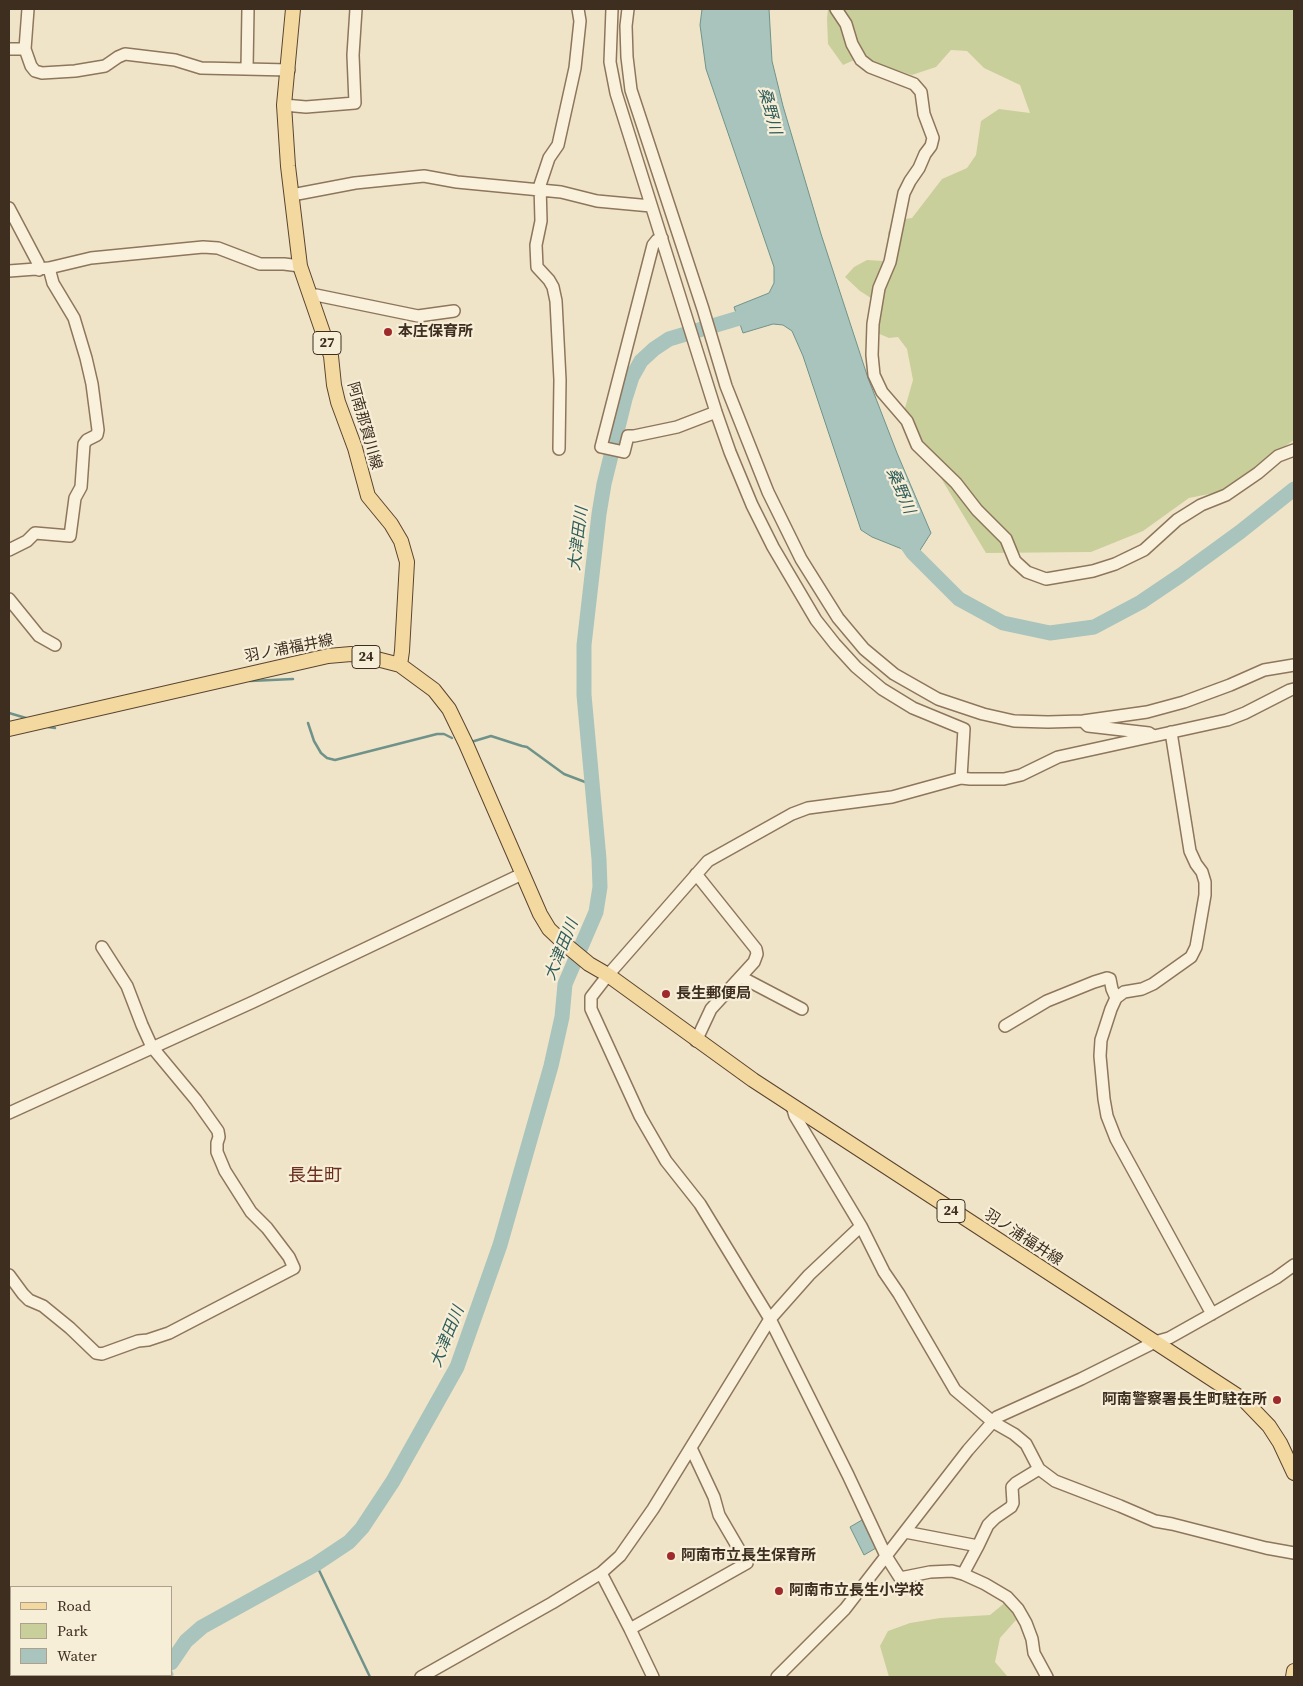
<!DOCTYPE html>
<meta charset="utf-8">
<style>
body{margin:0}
#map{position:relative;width:1303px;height:1686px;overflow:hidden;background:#f0e4c8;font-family:"Source Serif 4",serif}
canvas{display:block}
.frame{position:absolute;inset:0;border:10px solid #3d2e20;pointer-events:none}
.legend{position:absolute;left:10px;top:1586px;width:162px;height:90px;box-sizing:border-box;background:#f7eed8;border:1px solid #ada18e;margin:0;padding:6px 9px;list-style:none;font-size:15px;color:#3d2e20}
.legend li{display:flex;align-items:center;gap:10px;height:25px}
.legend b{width:25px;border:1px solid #ada18e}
</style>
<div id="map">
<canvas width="1303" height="1686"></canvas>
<div class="frame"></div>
<ul class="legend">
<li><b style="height:6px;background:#f3d9a0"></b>Road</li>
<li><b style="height:14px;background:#c9cf9b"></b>Park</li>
<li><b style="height:14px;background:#a9c4bc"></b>Water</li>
</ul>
</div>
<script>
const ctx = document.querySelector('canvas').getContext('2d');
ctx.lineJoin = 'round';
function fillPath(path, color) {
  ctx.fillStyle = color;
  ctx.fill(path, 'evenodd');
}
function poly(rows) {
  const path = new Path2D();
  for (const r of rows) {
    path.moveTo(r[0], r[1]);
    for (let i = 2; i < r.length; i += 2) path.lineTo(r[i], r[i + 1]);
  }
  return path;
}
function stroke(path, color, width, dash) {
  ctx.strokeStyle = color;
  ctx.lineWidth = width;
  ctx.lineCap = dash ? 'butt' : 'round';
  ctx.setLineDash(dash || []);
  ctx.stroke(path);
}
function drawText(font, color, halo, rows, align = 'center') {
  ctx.font = font + ' "Source Serif 4","Noto Sans JP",serif';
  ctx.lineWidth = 4.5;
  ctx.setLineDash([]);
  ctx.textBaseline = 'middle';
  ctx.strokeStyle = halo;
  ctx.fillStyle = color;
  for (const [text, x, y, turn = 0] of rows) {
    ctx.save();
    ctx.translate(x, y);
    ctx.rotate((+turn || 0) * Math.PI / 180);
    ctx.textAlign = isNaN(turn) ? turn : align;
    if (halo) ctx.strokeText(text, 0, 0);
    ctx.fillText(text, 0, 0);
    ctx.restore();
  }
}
fillPath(poly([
 [828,9,1294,9,1294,440,1219,492,1189,498,1143,531,1091,552,986,553,903,415,913,380,907,349,898,337,889,338,875,332,880,304,860,291,845,277,854,267,867,260,884,261,889,242,888,232,897,220,912,218,942,179,967,168,976,155,981,121,999,109,1030,113,1020,85,984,68,967,51,951,50,936,67,912,75,874,63,861,57,843,65,828,44,827,18],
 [1007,1601,1016,1620,1000,1638,995,1662,1008,1677,889,1677,880,1646,888,1631,910,1623,940,1618,990,1615]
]), '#c9cf9b');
const water = poly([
 [702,9,769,9,772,61,783,106,821,234,868,378,897,453,931,533,917,555,872,537,861,530,803,356,792,331,783,325,773,324,743,333,734,307,769,293,774,283,774,267,706,69,700,25,702,9],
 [862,1520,876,1548,864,1555,850,1527,862,1520]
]);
fillPath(water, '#a9c4bc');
stroke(water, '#6f938a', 1);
stroke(poly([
 [250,681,293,679],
 [9,713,26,718],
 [308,723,314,741,321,753,327,758,335,760,437,734,444,734,452,738],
 [48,727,55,728],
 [471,742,491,736,522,746,527,747,564,774,593,785],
 [316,1564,370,1677],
 [120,1677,129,1675]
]), '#6f938a', 2.5);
stroke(poly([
 [902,537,913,553,959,599,1003,623,1050,633,1094,627,1141,602,1181,575,1240,532,1294,489],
 [171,1663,186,1641,202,1627,316,1564,349,1542,362,1528,393,1481,457,1367,500,1245,551,1066,562,1017,565,984,596,912,600,887,599,859,584,695,584,645,599,514,604,484,625,399,632,377,641,361,654,349,669,339,756,313],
 [165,1677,166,1675]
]), '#a9c4bc', 15);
const minor = poly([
 [28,9,25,49,31,66,35,71,42,73,75,71,105,66,118,57,125,54,175,60,201,68,289,70],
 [612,9,610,62,616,93,716,412,730,452,752,505,773,547,816,620,835,644,856,667,882,689,913,708,964,729,961,778],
 [628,9,626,26,627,57,631,90,703,309,726,386,768,492,801,559,838,618,864,649,894,674,938,699,983,714,1014,721,1048,722,1083,721,1147,712,1184,702,1230,685,1264,670,1294,665],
 [836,9,846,24,852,44,861,60,870,67,914,84,921,92,924,114,933,138,931,146,925,154,919,168,910,181,904,193,890,262,879,288,873,324,872,355,874,375,882,392,907,421,917,445,956,483,977,510,1006,539,1015,561,1027,572,1046,579,1093,571,1115,564,1144,550,1177,520,1201,505,1226,495,1258,473,1278,456,1294,450],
 [9,49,25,49],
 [247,69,248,9],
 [284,105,306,107,355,103,353,55,356,9],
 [292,195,355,183,424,176,457,182,561,192,597,201,651,206],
 [9,208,38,263,39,270],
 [662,238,657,240,653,245,601,447,624,452,628,436,634,436,677,427,716,412],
 [9,271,49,268,91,258,203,247,218,248,260,264,284,264,300,266],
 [310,297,316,295,418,316,454,311],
 [559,449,560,380,556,301,553,287,549,280,537,267,536,245,541,221,540,185,549,158,558,145,575,68,580,21,578,9],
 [9,550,27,541,35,533,70,536,75,498,81,487,84,444,87,440,97,435,98,430,92,384,86,358,74,318,53,283,49,268],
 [9,599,39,636,55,645],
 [1084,722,1088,726,1149,733,1152,735],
 [1171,732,1190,851,1196,864,1202,872,1205,882,1205,895,1196,947,1191,957,1153,984,1142,989,1124,992,1116,998,1111,1009,1101,1040,1100,1056,1104,1099,1107,1116,1116,1139,1212,1314],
 [696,874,756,949,757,954,754,962,711,1009,696,1041],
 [741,977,802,1009],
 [1005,1026,1047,1001,1094,982,1107,978,1110,979,1112,989,1116,998],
 [792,1106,795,1116,861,1226,884,1272,899,1294,955,1390,993,1422,1014,1434,1026,1444,1039,1469,1055,1481,1120,1506,1155,1521,1172,1524,1266,1548,1294,1553],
 [9,1113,253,1002,522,874],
 [9,1275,23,1294,29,1300,43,1306,70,1328,96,1353,102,1354,138,1341,148,1340,169,1333,294,1268,289,1257,267,1228,251,1212,225,1171,217,1152,217,1143,219,1137,218,1131,196,1100,152,1047,142,1025,127,986,102,947],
 [905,1532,978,1546,963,1574],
 [978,1546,988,1525,995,1518,1011,1507,1013,1503,1012,1487,1016,1483,1039,1469],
 [601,1573,630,1629,653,1677],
 [630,1629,747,1563,719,1515,714,1497,691,1448],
 [9,1633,11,1637],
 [32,1675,33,1677],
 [421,1677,552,1603,601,1573,620,1556,653,1509,770,1319,809,1275,861,1226],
 [777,1677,845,1609,968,1450,997,1417,1081,1379,1155,1342,1169,1338,1276,1278,1294,1265],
 [1047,1677,1034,1653,1032,1639,1026,1623,1018,1609,1007,1597,985,1584,963,1574,952,1571,930,1572,900,1578,886,1556,848,1475,770,1319,700,1204,666,1161,640,1116,591,1009,591,997,608,975,708,861,792,814,808,808,892,797,961,778,970,779,1004,779,1021,775,1058,757,1227,720,1245,713,1290,690,1294,689]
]);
const major = poly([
 [293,9,284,105,288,166,300,266,331,356,334,385,338,402,355,448,368,496,391,524,401,541,407,562,402,651,400,665],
 [9,729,328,656,351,654,369,657,400,665,434,690,449,709,466,744,540,914,549,929,566,945,589,964,608,975,753,1080,1244,1400,1269,1426,1280,1443,1294,1473],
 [1293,1677,1294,1671]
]);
stroke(minor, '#8d765c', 14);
stroke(major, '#5b4430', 16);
stroke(minor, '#faf1dc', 11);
stroke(major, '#f3d9a0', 14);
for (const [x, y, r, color] of [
 [388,332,5,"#9e2a2b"],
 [666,994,5,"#9e2a2b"],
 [1277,1400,5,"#9e2a2b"],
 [671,1556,5,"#9e2a2b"],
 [779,1591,5,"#9e2a2b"]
]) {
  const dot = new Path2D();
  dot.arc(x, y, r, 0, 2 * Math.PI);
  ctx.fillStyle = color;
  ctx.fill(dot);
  stroke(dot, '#f7eed8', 2);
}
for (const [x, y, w] of [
 [327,343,28],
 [366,657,28],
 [951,1211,28]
]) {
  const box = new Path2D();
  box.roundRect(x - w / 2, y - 11.5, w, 23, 4);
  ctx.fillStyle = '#f7eed8';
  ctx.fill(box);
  stroke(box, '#3d2e20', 1);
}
drawText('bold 14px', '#3d2e20', null, [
 ["27",327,343],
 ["24",366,657],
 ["24",951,1211]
]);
drawText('bold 15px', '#3d2e20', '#f7eed8', [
 ["本庄保育所",398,332],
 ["長生郵便局",676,994],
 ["阿南警察署長生町駐在所",1267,1400,"right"],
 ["阿南市立長生保育所",681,1556],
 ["阿南市立長生小学校",789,1591]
], 'left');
drawText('15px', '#3d2e20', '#f7eed8', [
 ["阿南那賀川線",364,426,74],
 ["羽ノ浦福井線",289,649,-11],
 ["羽ノ浦福井線",1023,1238,33]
]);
drawText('italic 16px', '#2f5d5a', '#f7eed8', [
 ["桑野川",769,111,75],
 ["桑野川",900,491,67],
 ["大津田川",579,539,-83],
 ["大津田川",562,950,-68],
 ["大津田川",448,1337,-68]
]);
drawText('18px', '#6b2e1e', '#f7eed8', [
 ["長生町",315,1176]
]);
</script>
